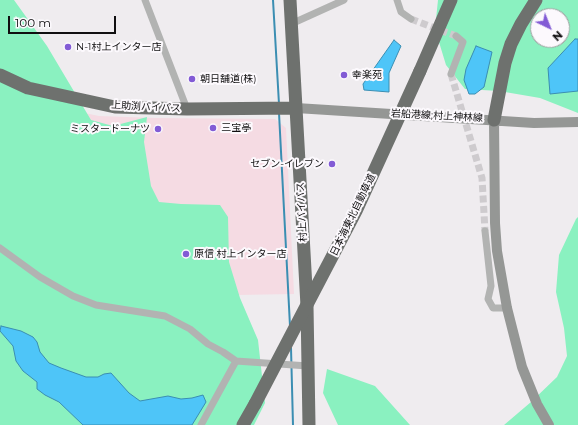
<!DOCTYPE html>
<meta charset="utf-8">
<style>
body{margin:0}
#map{position:relative;width:578px;height:425px;overflow:hidden;background:#efecef;font-family:Montserrat,sans-serif}
canvas{display:block}
.north{position:absolute;left:530px;top:8px;width:40px;height:40px;box-sizing:border-box;background:#fcf9fd;border:1px solid #9e9b9e;border-radius:50%;rotate:137deg;font-size:11px;font-weight:700;line-height:16px;text-align:center;color:#100f10}
.north::after{content:'';display:block;margin:auto;width:14px;height:18px;background:#825bd5;clip-path:polygon(50% 0,100% 100%,50% 72%,0 100%)}
.scale{position:absolute;left:8px;top:16px;width:108px;height:18px;box-sizing:border-box;border:2px solid #100f10;border-top:0;padding-left:5px;font-size:12px;line-height:14px;white-space:nowrap;color:#100f10;-webkit-text-stroke:3px #fcf9fd;paint-order:stroke}
</style>
<div id="map">
<canvas width="578" height="425"></canvas>
<div class="north">N</div>
<div class="scale">100 m</div>
</div>
<script>
const ctx = document.querySelector('canvas').getContext('2d');
ctx.lineJoin = 'round';
function fillPath(path, color) {
  ctx.fillStyle = color;
  ctx.fill(path, 'evenodd');
}
function poly(rows) {
  const path = new Path2D();
  for (const r of rows) {
    path.moveTo(r[0], r[1]);
    for (let i = 2; i < r.length; i += 2) path.lineTo(r[i], r[i + 1]);
  }
  return path;
}
function stroke(path, color, width, dash) {
  ctx.strokeStyle = color;
  ctx.lineWidth = width;
  ctx.lineCap = dash ? 'butt' : 'round';
  ctx.setLineDash(dash || []);
  ctx.stroke(path);
}
function drawText(font, color, halo, rows, align = 'center') {
  ctx.font = font + ' Montserrat,"Noto Sans JP",sans-serif';
  ctx.lineWidth = 4;
  ctx.setLineDash([]);
  ctx.textBaseline = 'middle';
  ctx.strokeStyle = halo;
  ctx.fillStyle = color;
  for (const [text, x, y, turn = 0] of rows) {
    ctx.save();
    ctx.translate(x, y);
    ctx.rotate((+turn || 0) * Math.PI / 180);
    ctx.textAlign = isNaN(turn) ? turn : align;
    if (halo) ctx.strokeText(text, 0, 0);
    ctx.fillText(text, 0, 0);
    ctx.restore();
  }
}
fillPath(poly([
 [42,104,99,116,155,118,275,119,286,128,294,294,122,297]
]), '#f5dbe3');
fillPath(poly([
 [0,0,14,0,47,46,91,120,113,126,147,117,144,142,151,186,159,202,181,204,220,205,228,217,229,262,240,298,258,340,265,403,254,425,0,425],
 [438,0,578,0,578,113,540,98,499,91,465,89,446,65,435,29],
 [538,16,562,16,562,40,538,40],
 [578,217,578,425,504,425,531,402,557,377,567,356,564,328,556,292,559,255,576,219],
 [327,369,375,386,410,425,338,425,323,393]
]), '#8af1c0');
const water = poly([
 [575,39,578,39,578,91,550,94,548,68,575,39],
 [394,40,401,46,389,73,389,92,364,90,363,84,394,40],
 [476,46,492,52,484,87,475,94,469,94,464,80,466,69,476,46],
 [1,326,21,331,33,337,37,342,40,352,49,363,61,368,86,377,98,377,104,374,111,373,129,393,140,401,168,396,181,399,192,398,203,395,206,402,192,425,83,425,59,402,45,395,37,389,37,382,23,371,16,361,13,346,0,331,1,326]
]);
fillPath(water, '#4ec5f8');
stroke(water, '#3b8eb2', 1);
stroke(poly([
 [273,0,279,104],
 [279,113,290,326],
 [291,348,293,425]
]), '#3b8eb2', 2);
stroke(poly([
 [411,19,456,36],
 [451,74,482,178,485,231]
]), '#cecbce', 7, [7, 3.5]);
stroke(poly([
 [145,0,187,109],
 [397,0,401,12,411,19],
 [291,24,344,0],
 [451,74,463,42,456,36],
 [485,231,491,286,488,299,493,308,507,308],
 [0,248,40,277,73,296,96,305,165,316,190,329,208,344,223,352,236,361,308,366],
 [201,425,236,361]
]), '#b2b3b2', 7);
stroke(poly([
 [296,108,534,123,578,122],
 [494,120,495,223,497,251,507,308,522,367,537,404,549,425]
]), '#959795', 10);
stroke(poly([
 [290,0,307,306,309,425],
 [420,71,451,0],
 [0,75,28,88,115,107,187,109,296,108],
 [494,120,505,63,511,44,521,24,536,0],
 [243,425,255,404]
]), '#6e716e', 13);
stroke(poly([
 [255,404,356,211,420,71]
]), '#6e716e', 13);
for (const [x, y, r, color] of [
 [68,47,4,"#825bd5"],
 [344,75,4,"#825bd5"],
 [192,79,4,"#825bd5"],
 [213,128,4,"#825bd5"],
 [158,129,4,"#825bd5"],
 [332,164,4,"#825bd5"],
 [186,254,4,"#825bd5"]
]) {
  const dot = new Path2D();
  dot.arc(x, y, r, 0, 2 * Math.PI);
  ctx.fillStyle = color;
  ctx.fill(dot);
  stroke(dot, '#fcf9fd', 1.5);
}
drawText('10px', '#100f10', '#fcf9fd', [
 ["N-1村上インター店",76,47],
 ["幸楽苑",352,75],
 ["朝日舗道(株)",200,79],
 ["三宝亭",221,128],
 ["ミスタードーナツ",150,129,"right"],
 ["セブン-イレブン",324,164,"right"],
 ["原信 村上インター店",194,254]
], 'left');
drawText('10px', '#100f10', '#fcf9fd', [
 ["上助渕バイパス",146,107,3],
 ["岩船港線;村上神林線",437,116,3],
 ["村上バイパス",302,212,-93],
 ["日本海東北自動車道",353,215,-64]
]);
</script>
